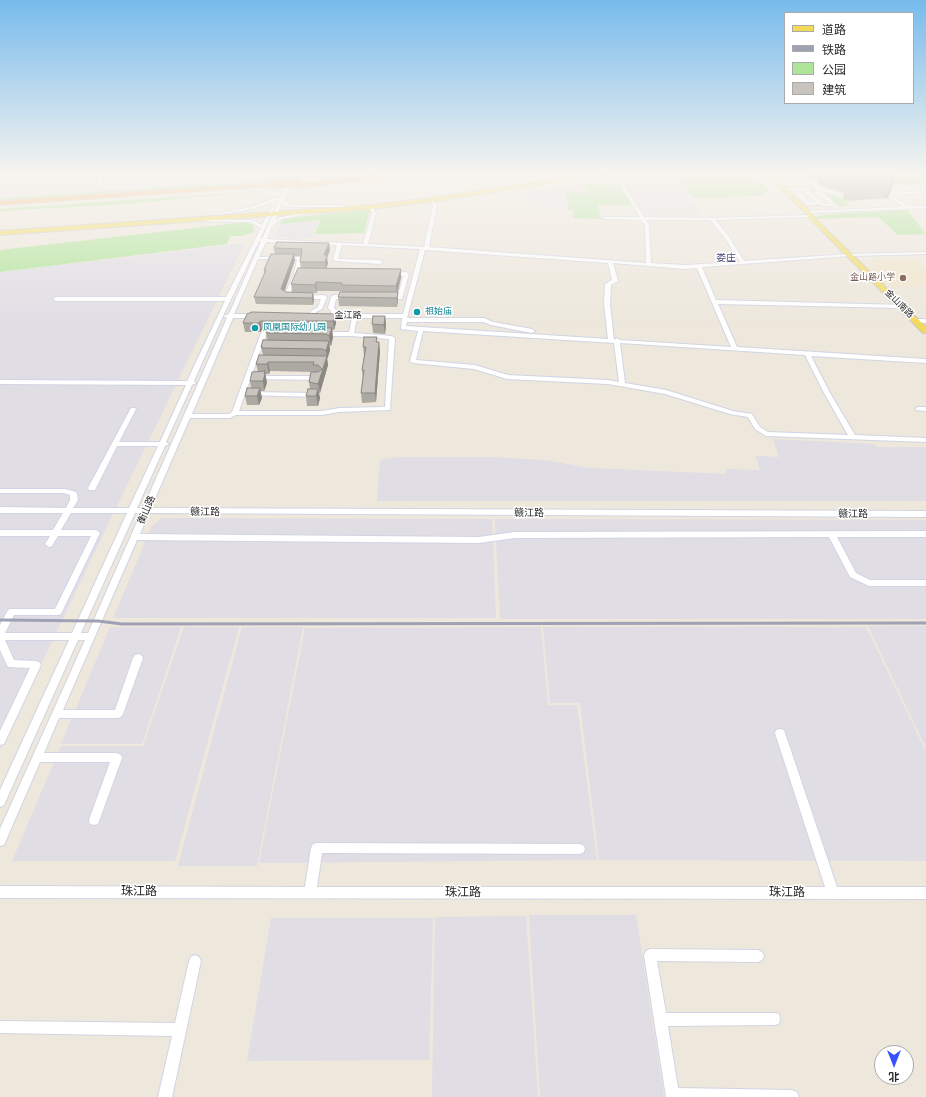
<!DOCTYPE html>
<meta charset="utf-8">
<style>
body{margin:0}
#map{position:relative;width:926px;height:1097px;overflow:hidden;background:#ede7dc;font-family:"Varela Round","Noto Sans SC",sans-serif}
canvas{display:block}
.legend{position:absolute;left:784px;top:12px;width:130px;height:92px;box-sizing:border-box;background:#fff;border:1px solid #aaa;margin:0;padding:5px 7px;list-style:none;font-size:12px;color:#2a2a2a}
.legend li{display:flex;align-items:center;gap:8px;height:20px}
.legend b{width:20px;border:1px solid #aaa}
.north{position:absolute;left:874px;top:1045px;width:40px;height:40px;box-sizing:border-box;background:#fff;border:1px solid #aaa;border-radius:50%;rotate:180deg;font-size:11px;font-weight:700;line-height:16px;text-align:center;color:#2a2a2a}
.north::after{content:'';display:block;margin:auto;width:14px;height:18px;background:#3851fd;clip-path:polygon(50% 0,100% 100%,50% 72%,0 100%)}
</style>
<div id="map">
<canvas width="926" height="1097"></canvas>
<ul class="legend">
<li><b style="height:5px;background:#f3d95a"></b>道路</li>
<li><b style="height:5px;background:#9fa1b5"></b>铁路</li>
<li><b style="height:11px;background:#ade497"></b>公园</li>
<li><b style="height:11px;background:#c8c3bc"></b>建筑</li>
</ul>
<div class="north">北</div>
</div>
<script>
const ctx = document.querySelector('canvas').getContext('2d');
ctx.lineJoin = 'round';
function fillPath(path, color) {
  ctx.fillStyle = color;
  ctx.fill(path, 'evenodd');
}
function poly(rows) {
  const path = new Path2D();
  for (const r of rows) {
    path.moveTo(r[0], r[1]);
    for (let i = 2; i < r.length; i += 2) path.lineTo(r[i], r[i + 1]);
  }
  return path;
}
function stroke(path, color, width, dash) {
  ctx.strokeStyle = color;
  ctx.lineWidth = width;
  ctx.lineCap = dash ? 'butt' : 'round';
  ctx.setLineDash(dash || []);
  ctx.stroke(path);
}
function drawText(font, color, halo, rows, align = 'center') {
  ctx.font = font + ' "Varela Round","Noto Sans SC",sans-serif';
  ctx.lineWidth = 3;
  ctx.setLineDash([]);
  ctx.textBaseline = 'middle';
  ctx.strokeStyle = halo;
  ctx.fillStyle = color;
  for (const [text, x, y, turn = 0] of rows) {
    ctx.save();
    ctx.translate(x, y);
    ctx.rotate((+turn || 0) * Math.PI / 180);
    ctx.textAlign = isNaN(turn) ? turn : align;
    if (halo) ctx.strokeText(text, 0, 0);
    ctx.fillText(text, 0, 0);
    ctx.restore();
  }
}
fillPath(poly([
 [0,174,79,174,69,184,80,174,230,174,228,183,0,197],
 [616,174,674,174,703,214,642,214],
 [583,184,587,193,566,193,567,209,532,208,532,204,528,204,528,192],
 [320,220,310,239,274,237,281,224],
 [245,243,111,518,0,750,0,272],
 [773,439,874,444,876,447,926,447,926,501,377,501,380,460,399,457,491,457,544,460,589,468,726,474,725,469,760,470,756,456,779,457],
 [162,518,492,519,496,618,113,618,152,526],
 [495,519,926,520,926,619,500,619],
 [868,626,926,626,926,748],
 [110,627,181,627,142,744,61,744],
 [184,627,239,627,175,861,12,861,61,746,143,746],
 [242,627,303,627,257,866,178,866],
 [541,627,548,705,577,705,597,860,259,863,305,628],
 [543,627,866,627,926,752,926,861,599,860,580,703,550,703],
 [529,915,636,915,664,1097,540,1097],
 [526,916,538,1097,432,1097,435,917],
 [271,918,433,918,429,1060,247,1061]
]), '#e0dde5');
fillPath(poly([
 [915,259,926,269,926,287,889,287,867,266,871,265,867,260]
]), '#efe5cb');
fillPath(poly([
 [675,174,753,174,771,192,762,193,765,196,693,198],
 [890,174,926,174,926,186,892,184],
 [278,180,277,182,234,186,0,201,0,198],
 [584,184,620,184,634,205,598,205,601,219,574,218,573,210,568,210,566,193,587,193],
 [814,186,819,191,829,191,838,198,842,198,848,203,847,204,849,206,823,207,811,206,789,187],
 [807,187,813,192,823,192,839,206,822,207,819,204,810,205,792,188],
 [272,190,125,204,0,211,0,209],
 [369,209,371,213,369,213,364,233,314,234,321,220,280,224,283,219],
 [907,210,926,234,898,235,878,217,816,219,815,217,829,214],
 [247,222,253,225,254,232,242,236,230,236,227,244,0,272,0,250]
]), '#ade497');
const minor = poly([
 [101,174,105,174,101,182,103,185,117,187,308,174,336,174,293,178,284,199,287,203,293,205,343,205,343,207,293,207,283,205,282,203,275,220,281,217,309,212,311,213,282,219,272,226,267,239,363,244,372,213,369,207,371,206,373,206,376,213,368,244,424,247,433,205,429,200,431,199,437,205,429,247,646,263,645,225,641,220,604,219,602,218,604,217,640,217,613,174,617,174,644,217,711,218,810,215,812,216,810,217,715,220,728,235,744,261,850,254,926,252,926,254,850,256,702,267,716,300,903,305,904,306,901,308,718,304,737,347,926,359,926,363,811,356,830,393,855,435,926,438,926,442,766,436,755,429,748,417,730,414,665,394,608,384,507,379,474,369,413,363,410,361,418,331,401,329,402,318,357,318,354,333,392,336,395,338,390,410,339,412,322,415,236,415,230,418,190,418,151,508,926,511,926,517,149,513,140,534,479,537,515,532,926,531,926,537,837,537,856,573,870,580,926,580,926,586,869,586,850,577,829,537,515,538,479,543,137,540,63,710,115,710,133,658,135,655,138,654,141,655,143,658,123,714,121,717,118,718,59,718,44,753,117,753,121,755,122,758,98,824,94,825,90,824,89,820,110,762,40,762,4,845,0,846,0,829,85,640,78,640,4,805,0,807,0,790,69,640,5,640,14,660,36,661,39,662,41,665,4,744,0,745,0,731,30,668,8,667,0,650,0,625,8,610,11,609,55,609,91,536,58,536,52,546,49,547,45,544,50,536,0,536,0,530,53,530,63,513,0,513,0,507,66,508,70,500,70,495,64,493,0,493,0,489,65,489,76,492,77,494,78,500,73,508,129,508,158,446,117,446,95,490,89,490,88,488,131,408,135,408,136,409,119,442,160,442,186,385,0,384,0,380,187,381,225,301,56,301,53,299,56,297,226,297,261,228,251,222,195,221,193,220,195,219,252,220,262,225,271,208,275,207,260,239,262,239,279,200,252,209,216,215,214,214,251,207,276,198,280,199,289,178,117,189,101,187,97,182,101,174],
 [646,220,710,220,724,237,740,262,685,265,651,263,649,225,646,220],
 [259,241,261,241,229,314,223,316,227,318,143,508,137,508,165,446,169,444,166,442,192,385,196,383,194,381,223,316,259,241],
 [266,242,337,245,333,260,335,261,380,264,383,262,380,260,338,259,342,245,420,249,403,314,336,314,337,311,334,308,336,299,349,299,352,297,349,295,334,295,331,297,328,308,331,311,331,314,327,316,330,318,352,318,349,332,322,332,319,334,322,336,351,336,389,339,385,407,339,408,322,411,239,411,266,335,277,336,280,334,277,332,264,331,261,333,232,412,229,414,192,414,233,318,256,318,259,316,256,314,234,314,258,259,297,259,294,274,284,296,287,298,293,298,296,296,290,294,299,273,302,258,300,257,259,257,266,242],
 [425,250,608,263,612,280,605,284,604,304,608,339,406,326,407,322,483,322,491,325,532,333,535,331,532,329,493,322,484,318,407,318,425,250],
 [613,263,685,269,697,268,731,347,620,340,617,338,614,340,610,304,611,285,618,281,613,263],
 [423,331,614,343,619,382,608,380,508,375,475,365,416,360,423,331],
 [620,343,805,355,824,393,848,435,768,432,760,427,752,414,733,411,666,390,625,383,620,343],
 [71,513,127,513,72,633,5,633,14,615,58,615,61,614,62,612,100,533,96,530,61,530,71,513],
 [135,513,141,513,88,633,81,633,135,513],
 [800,174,805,174,820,187,845,195,853,194,855,195,845,197,816,189,800,174],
 [783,188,805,188,823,204,830,204,818,193,813,194,811,193,821,191,838,207,836,208,833,206,822,206,819,204,807,205,792,190,781,190,781,189,783,188],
 [797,190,802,190,816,202,810,203,797,190],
 [926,191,926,193,891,195,908,206,926,206,926,208,808,213,806,212,808,211,903,207,885,195,885,193,926,191],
 [388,273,406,272,409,274,402,299,388,299,385,297,388,295,398,296,403,276,390,276,387,274,388,273],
 [302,296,324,295,327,297,322,309,316,312,314,317,312,318,309,316,311,311,318,307,321,299,304,299,302,298,302,296],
 [916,319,926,319,926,323,914,322,914,320,916,319],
 [255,376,319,376,322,378,319,380,253,379,252,378,255,376],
 [251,392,315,393,318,395,315,397,249,395,249,393,251,392],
 [918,407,926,407,926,411,916,410,916,408,918,407],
 [780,729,784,730,785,733,837,887,926,887,926,899,0,898,0,886,305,887,311,848,313,844,317,843,579,844,583,845,585,849,583,853,579,854,322,853,317,887,825,887,775,733,776,730,780,729],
 [650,949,758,950,762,952,764,956,762,960,758,962,657,961,666,1013,774,1013,779,1014,780,1019,779,1024,774,1025,668,1026,678,1088,792,1090,797,1092,799,1097,666,1097,644,955,646,951,650,949],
 [195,955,199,957,201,961,172,1097,158,1097,172,1036,0,1033,0,1021,175,1023,189,961,191,957,195,955]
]);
const major = poly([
 [591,174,606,174,431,202,371,209,0,235,0,231,371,205,431,198,591,174],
 [765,174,770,174,810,211,812,215,926,327,926,333,923,333,808,217,806,213,765,174]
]);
const highway = poly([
 [394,174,420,174,296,188,293,186,296,184,394,174],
 [271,183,274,185,273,186,0,205,0,201,271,183]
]);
stroke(minor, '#d1d4e4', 2);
stroke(major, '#c8c8c8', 2);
stroke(highway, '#c8c8c8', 2);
fillPath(minor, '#fff');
fillPath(major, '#f3d95a');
fillPath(highway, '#ffa955');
stroke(poly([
 [0,620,98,621,122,624,926,623]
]), '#9fa1b5', 3);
const highwayBridge = poly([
 [271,185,299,182]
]);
stroke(highwayBridge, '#c8c8c8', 8, []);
stroke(highwayBridge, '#ffa955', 7);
fillPath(poly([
 [807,174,897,174,888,198,846,201,843,198,844,193,821,186,817,182,819,178,813,179],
 [277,242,330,250,327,258,328,263,326,268,401,269,401,277,398,292,398,300,397,307,339,306,338,297,342,291,317,291,317,293,313,293,314,300,313,305,256,304,254,297,265,274,264,270,275,254,274,248],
 [294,256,301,256,300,262,301,268,291,284,292,292,286,292,284,291,295,260],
 [335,314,336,323,334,330,332,330,333,337,331,346,329,345,330,350,327,360,328,365,320,393,319,393,320,398,318,406,307,406,306,396,310,389,309,382,314,372,270,371,269,374,265,374,267,383,264,391,260,391,262,398,259,405,247,405,245,396,251,388,250,381,258,372,256,364,263,355,261,347,267,340,266,333,267,330,262,330,260,332,245,332,243,323],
 [385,316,386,325,385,334,373,333,372,324],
 [377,337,377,342,380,351,376,402,362,403,361,393,363,379,362,370,364,356,363,347]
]), '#aca8a2');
fillPath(poly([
 [814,174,820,174,819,178,813,179],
 [893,174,897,174,888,198,884,199],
 [329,243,330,250,327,258,328,263,326,270,324,255],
 [294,254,295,260,283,296,281,289],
 [401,269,401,277,397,294,396,286],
 [316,282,317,291,317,293,315,285],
 [398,292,398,300,397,307,397,298],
 [313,293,314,300,313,305,312,298],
 [335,314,336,323,334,330,333,321],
 [385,316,386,325,385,334,384,325],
 [260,321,262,330,260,332,259,323],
 [332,328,333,337,331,346,329,336],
 [329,341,330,350,327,360,326,351],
 [379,342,380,351,376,402,375,393],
 [327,356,328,365,320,393,318,384],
 [268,362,270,371,269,374,267,364],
 [265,371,267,383,264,391,263,381],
 [260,388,262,398,259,405,257,396],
 [318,389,320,398,318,406,316,396]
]), '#8c8884');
const building = poly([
 [277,242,329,243,324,255,327,255,325,262,300,262,302,249,274,248,277,242],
 [271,254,294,254,281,289,286,292,313,293,312,298,254,297,266,270,264,270,271,254],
 [298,268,401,269,396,286,342,285,342,283,316,282,315,285,291,284,298,268],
 [340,292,398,292,397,298,338,297,340,292],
 [252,312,335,314,333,321,260,321,259,323,243,323,247,314,252,312],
 [373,316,385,316,384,325,372,324,373,316],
 [268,327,332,328,329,336,326,334,266,333,268,327],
 [364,337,377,337,376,342,379,342,375,393,361,393,364,370,362,370,366,347,363,347,364,337],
 [263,340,329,341,326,351,323,349,262,348,263,347,261,347,263,340],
 [259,355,327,356,318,384,309,382,311,372,318,372,322,369,318,365,313,365,314,362,268,362,267,364,256,364,259,355],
 [265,371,264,374,265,374,263,381,250,381,252,372,265,371],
 [247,388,260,388,257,396,245,396,247,388],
 [308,389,318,389,316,396,306,396,308,389]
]);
fillPath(building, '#c8c3bc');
stroke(building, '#8c8884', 1);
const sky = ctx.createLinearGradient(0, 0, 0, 328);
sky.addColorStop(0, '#77bbec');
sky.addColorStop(0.53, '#f7f4ef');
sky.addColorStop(1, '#f7f4ef00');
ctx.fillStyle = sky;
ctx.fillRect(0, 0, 926, 328);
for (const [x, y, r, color] of [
 [903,278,4,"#8d6e63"],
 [417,312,4,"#0f9aa8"],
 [255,328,4,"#0f9aa8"]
]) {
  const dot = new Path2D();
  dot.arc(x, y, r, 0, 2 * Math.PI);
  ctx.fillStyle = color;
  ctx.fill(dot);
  stroke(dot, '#fff', 1.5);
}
drawText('9px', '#785e54', '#fff', [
 ["金山路小学",895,278]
], 'right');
drawText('9px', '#2a2a2a', '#fff', [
 ["金山南路",899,304,45],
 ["金江路",348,316]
]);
drawText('9px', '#0d838f', '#fff', [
 ["祖始庙",425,312],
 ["凤凰国际幼儿园",263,328]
], 'left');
drawText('10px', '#4a507c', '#fff', [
 ["娄庄",726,258]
]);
drawText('10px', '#2a2a2a', '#fff', [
 ["衡山路",147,510,-67],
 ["赣江路",205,512],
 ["赣江路",529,513],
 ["赣江路",853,514]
]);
drawText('12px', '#2a2a2a', '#fff', [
 ["珠江路",139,892],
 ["珠江路",463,893],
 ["珠江路",787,893]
]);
</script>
